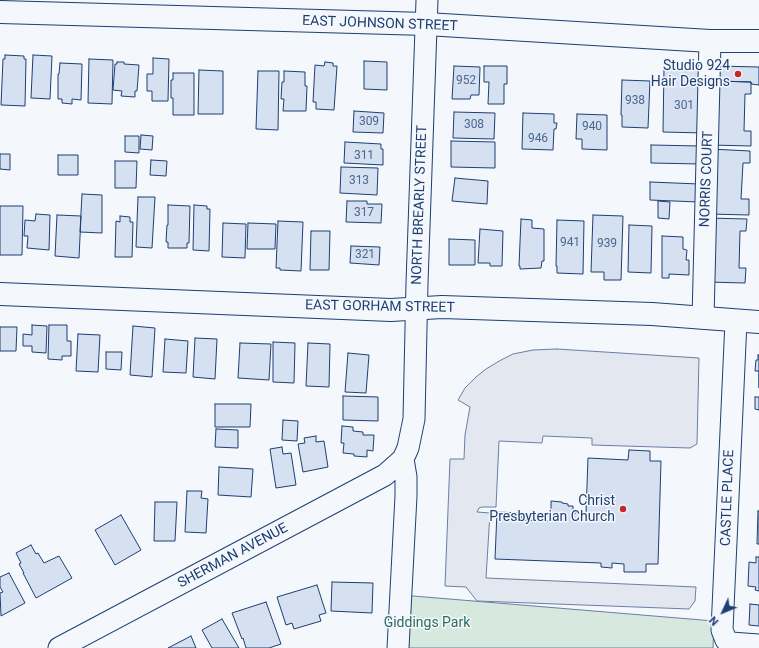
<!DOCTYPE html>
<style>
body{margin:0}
#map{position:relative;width:759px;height:648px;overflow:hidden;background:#f4f7fb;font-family:Roboto,sans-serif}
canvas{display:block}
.north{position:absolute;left:703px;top:592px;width:40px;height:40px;-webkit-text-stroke:3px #f4f7fb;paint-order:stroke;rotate:226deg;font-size:11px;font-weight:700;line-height:16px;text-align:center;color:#1d3f73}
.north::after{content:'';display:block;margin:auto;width:14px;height:18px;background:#1d3f73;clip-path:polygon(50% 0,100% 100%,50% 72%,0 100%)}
</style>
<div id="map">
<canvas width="759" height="648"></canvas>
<div class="north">N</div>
</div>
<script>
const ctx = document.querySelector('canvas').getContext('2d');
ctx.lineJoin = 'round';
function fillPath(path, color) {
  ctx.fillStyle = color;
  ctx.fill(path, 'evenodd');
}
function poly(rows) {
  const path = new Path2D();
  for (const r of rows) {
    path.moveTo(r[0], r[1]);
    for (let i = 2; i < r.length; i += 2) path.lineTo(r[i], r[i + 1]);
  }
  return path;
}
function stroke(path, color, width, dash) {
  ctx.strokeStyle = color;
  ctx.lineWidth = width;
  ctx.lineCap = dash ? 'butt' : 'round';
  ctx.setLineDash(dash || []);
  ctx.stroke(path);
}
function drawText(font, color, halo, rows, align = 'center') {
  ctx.font = font + ' Roboto,sans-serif';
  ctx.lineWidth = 3;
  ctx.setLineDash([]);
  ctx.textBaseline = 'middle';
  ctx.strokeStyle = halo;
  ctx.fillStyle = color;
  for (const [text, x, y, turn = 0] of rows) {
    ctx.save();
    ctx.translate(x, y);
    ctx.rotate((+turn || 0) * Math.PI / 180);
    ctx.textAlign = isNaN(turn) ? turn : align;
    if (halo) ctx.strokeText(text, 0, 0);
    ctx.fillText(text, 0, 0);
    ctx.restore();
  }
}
const green = poly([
 [401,595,714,621,713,648,398,648,401,595]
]);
fillPath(green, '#d7e8df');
stroke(green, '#687fa3', 1);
const parking = poly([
 [557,349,699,358,697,444,690,448,592,445,592,438,543,436,542,443,499,441,496,507,482,507,479,508,477,512,490,513,486,578,696,587,695,601,689,609,477,601,466,587,445,586,450,459,464,459,465,435,470,407,458,400,465,388,476,377,486,369,501,360,513,354,533,350,557,349]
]);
fillPath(parking, '#e3e8f0');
stroke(parking, '#687fa3', 1);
const building = poly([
 [5,55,24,56,24,59,26,59,25,106,1,105,3,59,5,59,5,55],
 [33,55,52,56,50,99,31,98,33,55],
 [153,58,169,59,168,101,152,101,152,91,147,91,147,74,153,74,153,58],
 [89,59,113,60,112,104,88,103,89,59],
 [364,61,387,62,387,90,364,89,364,61],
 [117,62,124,62,124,64,139,65,137,91,135,91,135,97,121,96,122,91,113,90,115,64,117,64,117,62],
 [325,62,333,63,333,66,337,66,334,110,316,109,316,102,313,102,315,65,324,66,325,62],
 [60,63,82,64,81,100,72,99,72,104,62,103,62,99,58,99,58,74,59,74,60,63],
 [454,66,480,67,479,95,471,95,470,99,452,99,454,66],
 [484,66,507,66,507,84,504,84,504,104,488,104,489,82,484,82,484,66],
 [717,66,759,67,759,85,751,84,751,82,717,81,717,66],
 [664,68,705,69,704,133,663,132,664,68],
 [199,70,223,71,223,114,198,114,199,70],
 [258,71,279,71,278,130,256,129,258,71],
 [284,71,305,72,305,86,307,86,306,111,283,111,284,99,281,99,282,82,284,82,284,71],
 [173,73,194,73,194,115,173,115,173,98,171,98,171,80,173,80,173,73],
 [622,80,650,81,648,128,622,127,622,115,621,115,622,80],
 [717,81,751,82,751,94,745,94,744,131,751,131,751,146,711,145,717,81],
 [354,111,384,113,383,133,353,132,354,111],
 [454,112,495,113,494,139,453,138,454,112],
 [523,113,554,114,554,123,557,123,556,129,554,129,553,150,522,149,523,113],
 [577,114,607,115,607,150,582,149,582,139,576,139,577,114],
 [141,135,153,136,152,150,140,149,141,135],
 [125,136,139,136,139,153,125,152,125,136],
 [451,141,495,142,495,168,451,167,451,141],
 [345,142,381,144,381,149,383,149,383,165,344,163,345,142],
 [651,145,700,146,700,164,651,163,651,145],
 [710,149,750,151,750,163,743,163,741,199,749,199,749,215,708,214,710,149],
 [0,154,10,154,10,170,0,169,0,154],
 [58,155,78,155,78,175,58,175,58,155],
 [151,160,167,161,166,176,150,175,151,160],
 [115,161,137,161,136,188,115,188,115,161],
 [341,167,378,168,377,195,340,193,341,167],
 [455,178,488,181,487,204,452,201,455,178],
 [650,182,699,184,698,202,650,200,650,182],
 [82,194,102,195,102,233,80,232,82,194],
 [138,197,155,197,152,248,136,247,138,197],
 [347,201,367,201,367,204,382,204,381,223,346,222,347,201],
 [658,201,670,202,669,219,658,218,658,201],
 [168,205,190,206,189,243,187,243,187,248,168,248,168,242,166,242,167,225,168,225,168,205],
 [194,205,207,206,207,209,210,209,209,251,193,250,194,205],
 [0,206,23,206,22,255,0,255,0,206],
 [36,214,50,215,49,250,27,248,28,236,24,236,25,220,35,221,36,214],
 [57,215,81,216,79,258,55,256,57,215],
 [593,215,623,216,621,280,604,280,604,272,591,272,593,215],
 [120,216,130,217,130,222,133,222,132,257,115,257,116,221,120,222,120,216],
 [708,218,747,219,746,231,740,231,739,268,746,268,745,283,706,282,708,218],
 [521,219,532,220,532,228,544,229,544,261,542,261,541,268,520,269,520,266,519,266,521,219],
 [557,220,584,221,583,274,557,273,557,266,556,266,557,220],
 [278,221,303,222,301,271,280,270,280,268,276,268,278,221],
 [223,223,246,224,245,258,222,257,223,223],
 [248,223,276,224,275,249,247,249,248,223],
 [629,225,652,226,651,273,628,272,629,225],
 [480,229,503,231,502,266,490,266,490,263,478,263,480,229],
 [311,231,330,231,329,270,310,270,311,231],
 [662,236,683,237,683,249,687,250,686,260,689,260,689,275,669,274,669,278,662,278,662,236],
 [449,239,475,240,475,265,449,265,449,239],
 [351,246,380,247,379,265,350,263,351,246],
 [32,325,47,326,46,353,32,352,32,346,23,346,23,334,32,335,32,325],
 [49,325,67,325,67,341,71,341,71,356,62,356,62,360,48,359,49,325],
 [133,326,155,328,152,377,130,375,133,326],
 [0,327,17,327,16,351,0,351,0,327],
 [78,334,100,335,98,372,76,371,78,334],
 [195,338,217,339,215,379,193,377,195,338],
 [165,339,188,341,186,373,163,372,165,339],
 [273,342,295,343,294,383,273,382,273,342],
 [240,343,271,344,269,380,238,378,240,343],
 [308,343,330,344,329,387,306,386,308,343],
 [106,352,122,352,121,370,106,369,106,352],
 [348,353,369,355,366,393,345,392,348,353],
 [758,355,759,355,759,388,759,371,755,371,756,360,758,360,758,355],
 [343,396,378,397,378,421,343,420,343,396],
 [755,397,759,397,759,410,755,409,755,397],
 [215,404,251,404,250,427,215,427,215,404],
 [283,420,298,421,297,441,282,440,283,420],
 [342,426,353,427,353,431,363,432,363,435,374,435,373,451,367,450,367,457,354,456,354,454,343,453,344,443,341,443,342,426],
 [216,429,238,430,238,448,215,447,216,429],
 [316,436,316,442,324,441,328,467,303,472,298,444,305,443,304,438,316,436],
 [282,447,283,454,291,453,296,485,276,488,270,449,282,447],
 [629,450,650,451,650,461,661,461,658,564,646,564,646,572,624,572,624,564,612,563,612,568,601,567,601,563,495,559,497,512,522,513,521,520,551,521,551,501,562,502,562,503,568,504,568,506,573,506,573,513,586,513,588,458,628,460,629,450],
 [219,467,253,469,251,497,218,495,219,467],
 [187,491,202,491,201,498,208,499,206,533,185,532,187,491],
 [155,502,177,502,175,541,154,541,155,502],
 [758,511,759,511,759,544,757,544,758,511],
 [121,515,141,550,115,565,95,530,121,515],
 [31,545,36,554,38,553,44,563,59,556,72,578,36,598,23,573,24,573,19,564,21,563,16,553,31,545],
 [756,557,759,557,759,591,755,590,756,587,748,586,749,562,756,563,756,557],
 [9,573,25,603,1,616,0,593,3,592,0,587,0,577,9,573],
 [332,582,373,583,372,613,331,611,332,582],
 [317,585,326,613,319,615,321,621,294,629,292,623,286,625,277,597,317,585],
 [266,602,281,644,269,648,246,648,243,638,242,639,232,613,266,602],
 [750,604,759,605,759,626,749,625,750,604],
 [222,619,239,648,212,648,202,630,222,619],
 [191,636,196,648,168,648,191,636]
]);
fillPath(building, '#d5e0f0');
stroke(building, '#1d3f73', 1);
const minor = poly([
 [703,318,710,41],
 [736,321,722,630,726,640,731,643,759,645],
 [59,648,385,475,403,459],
 [398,648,406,496,406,477,403,459,408,448,414,419,417,283,427,0]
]);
const major = poly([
 [0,12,426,24,710,41,759,41],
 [0,294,391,310,442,307,652,314,759,322]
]);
stroke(minor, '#1d3f73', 23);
stroke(major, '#1d3f73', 24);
stroke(minor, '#f4f7fb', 21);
stroke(major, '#f4f7fb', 22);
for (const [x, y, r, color] of [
 [738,74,4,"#c62828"],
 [623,509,4,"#c62828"]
]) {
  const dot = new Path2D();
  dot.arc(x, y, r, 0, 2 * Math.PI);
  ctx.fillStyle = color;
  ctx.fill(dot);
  stroke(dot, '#f4f7fb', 1.5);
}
drawText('12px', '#4b6792', null, [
 ["952",466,81],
 ["938",635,101],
 ["301",684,106],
 ["309",369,122],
 ["308",474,125],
 ["940",592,127],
 ["946",538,139],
 ["311",364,156],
 ["313",359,181],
 ["317",364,213],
 ["941",570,243],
 ["939",607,244],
 ["321",365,255]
]);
drawText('14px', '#1d3f73', '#f4f7fb', [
 ["EAST JOHNSON STREET",380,24,2],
 ["NORRIS COURT",707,179,-88],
 ["NORTH BREARLY STREET",420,205,-88],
 ["EAST GORHAM STREET",380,307,1],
 ["CASTLE PLACE",728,498,-88],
 ["SHERMAN AVENUE",233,556,-28]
]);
drawText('14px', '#1d3f73', '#f4f7fb', [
 ["Studio 924",730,66],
 ["Hair Designs",730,82],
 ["Christ",615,501],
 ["Presbyterian Church",615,517]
], 'right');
drawText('14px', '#2c6c60', '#f4f7fb', [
 ["Giddings Park",427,623]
]);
</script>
